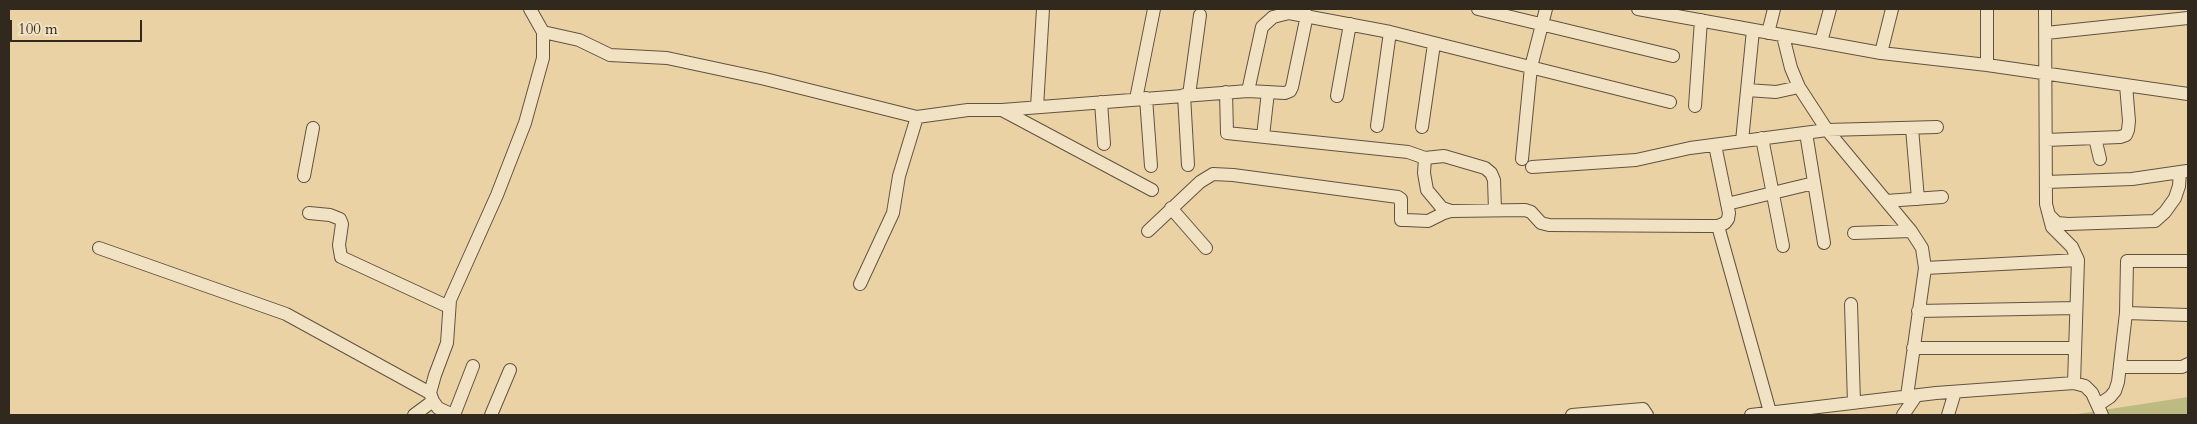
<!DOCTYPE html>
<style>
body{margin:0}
#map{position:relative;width:2197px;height:424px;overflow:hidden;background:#ebd2a5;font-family:Cardo,serif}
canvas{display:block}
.frame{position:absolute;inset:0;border:10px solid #31291e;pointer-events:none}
.scale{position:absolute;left:10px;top:20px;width:132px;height:22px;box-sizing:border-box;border:2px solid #31291e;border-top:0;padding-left:6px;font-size:15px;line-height:18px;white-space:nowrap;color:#31291e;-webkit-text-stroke:4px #f2e2c4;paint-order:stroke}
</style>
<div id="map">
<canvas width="2197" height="424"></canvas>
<div class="frame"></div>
<div class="scale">100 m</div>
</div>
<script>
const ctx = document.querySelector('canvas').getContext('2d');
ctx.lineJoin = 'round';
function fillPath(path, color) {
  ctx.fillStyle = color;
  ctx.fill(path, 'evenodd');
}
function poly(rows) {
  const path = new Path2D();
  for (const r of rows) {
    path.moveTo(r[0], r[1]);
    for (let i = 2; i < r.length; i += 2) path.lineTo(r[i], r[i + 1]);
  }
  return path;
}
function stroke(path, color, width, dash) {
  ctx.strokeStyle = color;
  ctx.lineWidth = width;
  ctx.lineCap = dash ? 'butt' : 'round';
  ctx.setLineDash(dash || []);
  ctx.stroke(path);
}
fillPath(poly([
 [2188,397,2188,415,2071,415]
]), '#bdba82');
const minor = poly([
 [1478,9,1673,56],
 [1638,9,1881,53,1987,65,2188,94],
 [1987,9,1987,65],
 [2045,9,2046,204,2052,227,2072,247,2078,260,2074,383],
 [543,32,579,40,610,55,667,58,765,79,917,117,968,110,1002,110,1248,91,1285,93,1290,91,1292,87,1307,15],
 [1768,33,1774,9],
 [2046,33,2188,18],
 [1783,36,1791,68,1799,87,1827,130,1911,231,1922,248,1925,268,1907,396],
 [1821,42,1830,9],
 [1881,53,1892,9],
 [1747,90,1776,92,1799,87],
 [1248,91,1262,27,1273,17,1289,13,1390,32,1670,102],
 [1226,92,1227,133,1408,152,1425,158,1424,173,1427,190,1442,208,1451,211,1525,210,1531,212,1541,223,1549,225,1704,226,1718,226,1725,223,1728,219,1729,213,1715,145],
 [1184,95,1188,165],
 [1189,95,1200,15],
 [1337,96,1350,24],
 [1146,98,1151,166],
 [1136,99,1154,9],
 [1101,102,1104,144],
 [1695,106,1701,20],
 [1037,107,1043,9],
 [1002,110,1152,190],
 [1377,126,1390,32],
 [1422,127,1434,44],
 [1912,128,1918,199],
 [1806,133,1824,243],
 [1263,136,1268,92],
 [1762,138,1783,246],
 [2095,138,2100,159],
 [2046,140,2120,137,2126,135,2128,130,2129,121,2126,85],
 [1742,141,1753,30],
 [1425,158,1444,156,1485,168,1491,173,1494,180,1495,210],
 [1522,159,1531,67,1546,9],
 [1532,167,1636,160,1690,148,1827,130,1937,127],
 [304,176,313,128],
 [2046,182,2132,179,2187,171],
 [1886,201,1942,197],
 [1727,204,1814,183],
 [1171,208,1206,248],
 [309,213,330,215,340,219,342,224,339,245,341,257,449,307],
 [2049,215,2057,223,2068,224,2155,221,2165,212,2175,198,2179,186,2180,172],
 [1718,226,1770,412],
 [1148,231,1200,182,1213,174,1233,175,1398,197,1401,199,1401,220,1406,220,1428,221,1444,213,1451,211],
 [1854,233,1911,231],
 [99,248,286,314,430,393],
 [1925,268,2078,260],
 [860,284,893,213,899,176,917,117],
 [1851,304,1854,403],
 [1918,311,2076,308],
 [2126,313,2188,315],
 [1913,348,2075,348],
 [2121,367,2182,367,2188,364],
 [2098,405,2110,397,2115,391,2118,382,2126,313,2127,261,2188,261],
 [414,415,433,401],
 [453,415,438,408,433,401,430,393,435,375,447,343,450,300,497,195,525,123,543,58,543,32,530,9],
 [454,415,473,366],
 [491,415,510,370],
 [1572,415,1643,409,1647,415],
 [1751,415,1936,393,2074,383,2085,386,2092,393,2102,415],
 [1903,415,1916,396],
 [1948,415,1955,392]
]);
stroke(minor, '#605340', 14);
stroke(minor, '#f2e2c4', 12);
</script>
